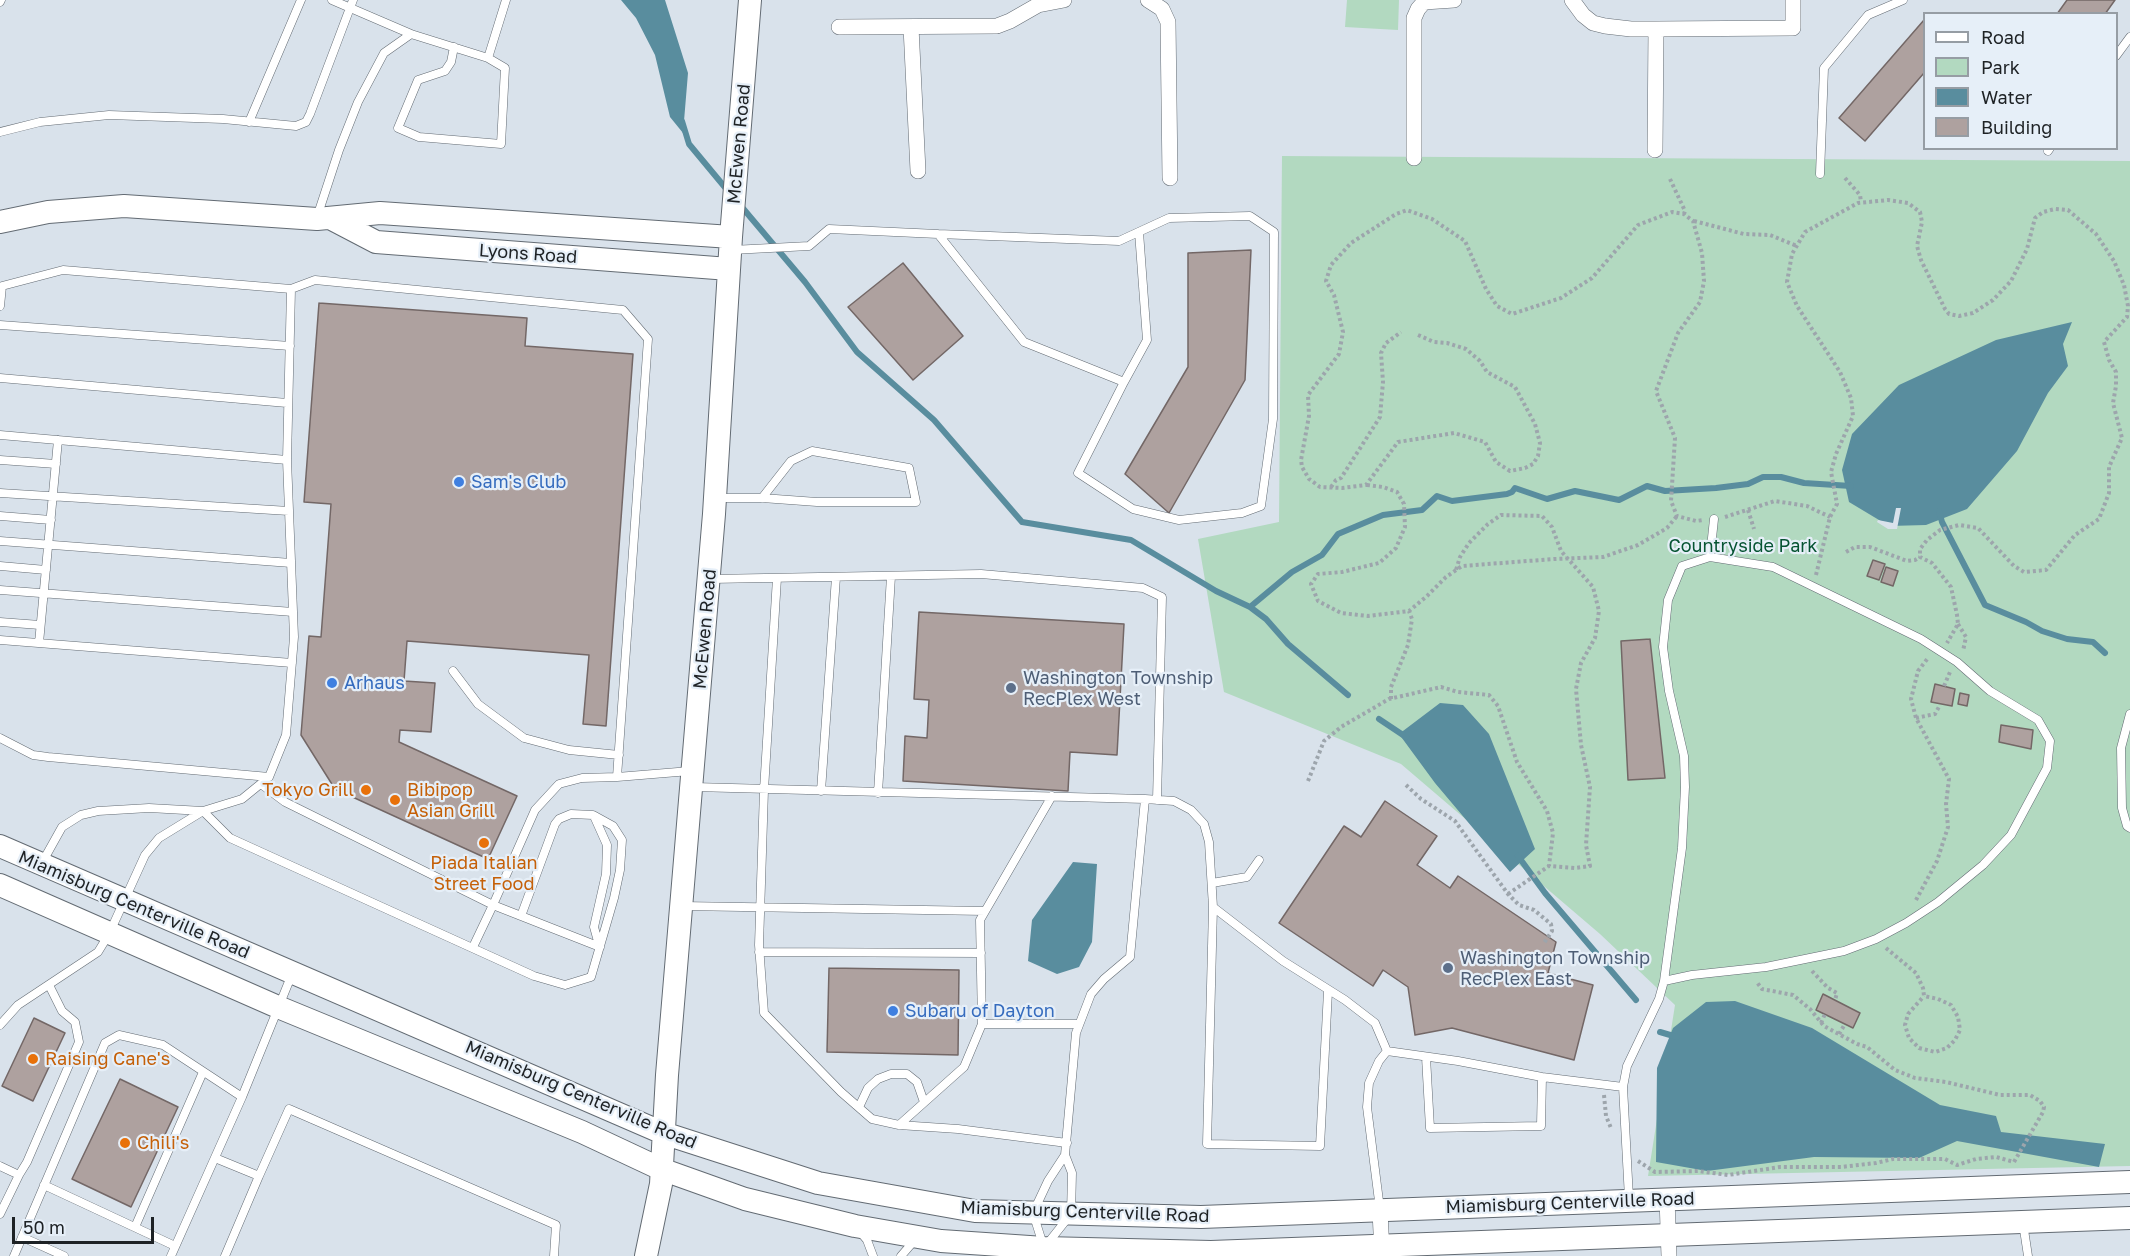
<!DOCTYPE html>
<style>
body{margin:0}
#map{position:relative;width:2130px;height:1256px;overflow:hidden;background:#d9e2eb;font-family:"Golos Text",sans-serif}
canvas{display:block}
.legend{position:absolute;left:1923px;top:12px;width:195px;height:138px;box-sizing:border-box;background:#e6eff8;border:2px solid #969da4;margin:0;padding:8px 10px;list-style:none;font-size:18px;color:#1e2225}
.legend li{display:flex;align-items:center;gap:12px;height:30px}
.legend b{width:30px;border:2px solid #969da4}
.scale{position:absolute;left:12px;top:1217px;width:142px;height:27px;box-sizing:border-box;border:3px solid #1e2225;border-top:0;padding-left:8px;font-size:18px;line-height:21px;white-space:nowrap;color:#1e2225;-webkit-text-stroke:4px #e6eff8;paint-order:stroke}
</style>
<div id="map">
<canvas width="2130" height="1256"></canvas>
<ul class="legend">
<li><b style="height:8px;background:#fff"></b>Road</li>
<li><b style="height:16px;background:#b2d9c0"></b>Park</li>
<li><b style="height:16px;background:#598d9e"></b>Water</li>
<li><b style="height:16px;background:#aea19f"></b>Building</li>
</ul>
<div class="scale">50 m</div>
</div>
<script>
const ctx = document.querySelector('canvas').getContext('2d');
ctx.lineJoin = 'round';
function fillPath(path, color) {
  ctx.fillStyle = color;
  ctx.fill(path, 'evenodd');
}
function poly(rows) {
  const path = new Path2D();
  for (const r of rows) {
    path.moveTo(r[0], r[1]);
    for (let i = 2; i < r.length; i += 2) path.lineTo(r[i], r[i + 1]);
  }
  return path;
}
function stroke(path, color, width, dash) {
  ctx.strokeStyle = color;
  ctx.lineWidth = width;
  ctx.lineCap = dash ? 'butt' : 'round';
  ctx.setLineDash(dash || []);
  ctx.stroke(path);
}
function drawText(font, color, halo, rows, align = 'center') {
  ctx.font = font + ' "Golos Text",sans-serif';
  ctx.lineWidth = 4.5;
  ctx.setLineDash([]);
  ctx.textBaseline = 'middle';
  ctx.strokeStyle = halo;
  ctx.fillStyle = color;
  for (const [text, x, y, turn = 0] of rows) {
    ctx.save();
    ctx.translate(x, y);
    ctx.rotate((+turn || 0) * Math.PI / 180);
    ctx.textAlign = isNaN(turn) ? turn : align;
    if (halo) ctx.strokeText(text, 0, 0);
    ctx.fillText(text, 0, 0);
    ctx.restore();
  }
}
fillPath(poly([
 [1347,0,1399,0,1398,30,1345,27],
 [1282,156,2130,161,2130,1166,1648,1176,1675,1005,1600,934,1401,764,1224,692,1198,539,1279,522]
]), '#b2d9c0');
fillPath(poly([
 [621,0,665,0,688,73,683,133,670,117,655,55,636,18],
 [2072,322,2063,344,2068,366,2048,393,2017,451,1967,509,1926,525,1889,526,1849,502,1842,470,1852,434,1899,385,1996,340],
 [1440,703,1463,705,1489,734,1535,849,1510,872,1435,783,1399,734],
 [1073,862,1097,864,1092,942,1079,967,1057,974,1028,961,1032,920],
 [1735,1001,1812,1028,1940,1105,1996,1116,2001,1132,2105,1144,2099,1167,1957,1141,1919,1158,1814,1157,1707,1171,1656,1162,1657,1068,1673,1028,1706,1002]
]), '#598d9e');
fillPath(poly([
 [1896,508,1901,508,1897,529,1888,529,1877,522,1878,520,1893,523]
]), '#d9e2eb');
stroke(poly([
 [682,121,689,144,728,191],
 [741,206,805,282,857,352,934,420,1022,522,1131,540,1216,591,1250,607,1266,619,1288,644,1348,695],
 [1939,511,1942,522,1985,605,2026,622,2042,631,2067,639,2093,642,2105,653],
 [1250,607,1292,572,1322,555,1338,534,1383,515,1422,510,1437,496,1452,501,1507,494,1512,492,1515,488,1547,499,1575,491,1619,500,1647,486,1665,491,1716,488,1748,484,1763,477,1781,477,1804,483,1851,486],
 [1379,719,1406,737],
 [1518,856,1545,893,1636,1000],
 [1660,1032,1677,1037]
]), '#598d9e', 6);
const building = poly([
 [2067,0,2115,0,2105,14,2057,14,2067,0],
 [1924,20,1924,73,1865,141,1839,118,1924,20],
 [1251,250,1245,380,1169,513,1125,474,1188,367,1188,253,1251,250],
 [903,263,963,336,913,380,848,307,903,263],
 [319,303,527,318,525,346,633,354,606,726,583,724,589,655,407,641,404,681,435,683,431,732,400,730,399,742,517,796,488,859,335,789,301,735,309,636,321,637,331,504,304,502,319,303],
 [1873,560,1885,564,1879,580,1867,576,1873,560],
 [1886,567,1898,571,1893,586,1881,582,1886,567],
 [919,612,1124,624,1117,755,1070,752,1068,791,903,781,905,736,927,738,929,700,914,699,919,612],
 [1650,639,1665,778,1628,780,1621,641,1650,639],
 [1935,684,1955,689,1952,706,1931,702,1935,684],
 [1960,693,1969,695,1967,706,1958,704,1960,693],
 [2001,725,2033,730,2031,749,1999,742,2001,725],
 [1385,801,1437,836,1417,865,1450,888,1458,876,1556,942,1548,973,1593,985,1574,1060,1452,1028,1415,1035,1408,987,1383,970,1373,986,1279,923,1344,826,1361,837,1385,801],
 [829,968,959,970,958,1055,827,1052,829,968],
 [1823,994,1860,1013,1853,1028,1816,1010,1823,994],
 [34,1018,65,1033,33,1101,2,1086,34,1018],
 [120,1079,178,1107,131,1207,72,1179,120,1079]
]);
fillPath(building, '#aea19f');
stroke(building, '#736766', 1.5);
const lane = poly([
 [332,0,411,34],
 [0,2,1,0],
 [454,47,451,62,445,71,418,80,398,128,419,137,501,144,505,68,488,58],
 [2116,56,2130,37],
 [249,122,301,0],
 [0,132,40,122,109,115,223,119,296,126,306,122,310,114,353,0],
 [2048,151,2050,148],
 [1820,174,1824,68,1868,15,1903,0],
 [317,217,339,150,358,102,384,53,411,34,488,58,506,0],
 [732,250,809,246,829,229,938,234,1024,342,1124,382,1078,473,1133,509,1179,520,1242,513,1261,506,1273,419,1274,232,1250,216,1169,218,1119,241,938,234],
 [0,306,2,286,63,270,291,289,315,280,623,310,648,339,617,777],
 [0,325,290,346],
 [0,378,287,403],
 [1124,382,1147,340,1139,232],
 [0,435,287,460,294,637,286,735,269,777,242,799,203,811,159,838,145,855,109,934,98,952,18,1005,0,1025],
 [0,460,56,464],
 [287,460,291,289],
 [0,493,289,511],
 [717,498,762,498,817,502,916,502,909,468,812,451,791,461,762,498],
 [0,516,51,520],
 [0,541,291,563],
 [1710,557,1714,519],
 [0,566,46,570],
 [777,578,764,790,759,945,764,1013,841,1092,872,1119,899,1125,958,1129,1067,1143],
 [711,579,981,574,1143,588,1162,597,1157,800],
 [0,590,293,612],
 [0,622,40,625],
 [0,640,292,663],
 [39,643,58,440],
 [453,671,478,704,524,738,569,750,619,755],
 [2130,714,2121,748,2122,808,2127,826,2130,828],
 [0,738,33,755,48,757,269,777],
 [261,784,285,802,493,905,473,947],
 [694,787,1145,799],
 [821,791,836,577],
 [878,793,891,576],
 [1052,796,980,920,982,1024,1079,1024],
 [594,816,607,845,606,874,594,927,599,945],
 [43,861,62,827,81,815,98,811,149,808,203,811,230,838,534,976,565,985,591,977,614,898,620,870,622,840,613,826,593,815,571,814,559,819,555,824,521,916],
 [1212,883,1247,877,1259,860],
 [682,906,985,911],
 [1213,907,1207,1144,1320,1146,1328,991],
 [600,947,493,905,535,810,559,784,582,778,617,777,690,771],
 [759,952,981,953],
 [1387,1051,1458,1061,1542,1077,1623,1087],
 [1426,1057,1430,1128,1541,1126,1542,1077],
 [859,1107,868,1088,878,1079,891,1074,907,1074,917,1082,924,1102],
 [899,1125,964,1067,982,1024],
 [1065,1155,1076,1033,1091,994,1104,979,1130,957,1145,799,1174,801,1191,810,1204,824,1209,842,1213,907,1283,961,1345,1000,1375,1023,1387,1051,1379,1061,1369,1083,1367,1107,1380,1209],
 [1065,1155,1072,1173,1071,1214,1044,1248,1033,1213,1048,1181,1065,1155],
 [215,1158,259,1176,289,1109,556,1225,554,1256],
 [0,1166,19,1175,0,1214],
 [19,1175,27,1162,79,1042,75,1022,62,1011,49,985],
 [44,1185,175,1246],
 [1629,1198,1623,1087,1627,1066,1659,999,1664,981,1692,975,1766,967,1844,951,1876,939,1906,923,1938,902,1983,865,2011,835,2047,768,2050,741,2038,720,1990,691,1957,662,1921,639,1773,567,1710,557,1682,566,1668,600,1663,647,1669,691,1684,756,1685,787,1682,848,1664,981],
 [2023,1223,2028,1256],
 [135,1227,203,1072],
 [862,1234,867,1240,873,1256],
 [22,1237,64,1256],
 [14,1256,105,1043,119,1035,163,1045,242,1097],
 [171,1256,242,1097,292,974],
 [225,1256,259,1176],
 [901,1256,914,1241]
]);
const street = poly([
 [1148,0,1162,9,1168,22,1170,178],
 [1572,0,1583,15,1593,23,1605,26,1631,29,1656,29,1793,28,1793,0],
 [839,27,997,26,1010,21,1038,5,1064,0],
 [911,27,918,171],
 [1655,150,1656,29],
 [1414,158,1414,18,1418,9,1424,2,1454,0],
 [1667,1198,1669,1256],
 [1380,1211,1382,1253]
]);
const secondary = poly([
 [332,219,376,242,729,269],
 [0,222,48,212,124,206,317,219,380,213,731,237],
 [0,846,663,1133,818,1183,975,1211,1201,1217,2130,1182],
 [0,885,278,1007,582,1132,661,1169,745,1199,855,1226,941,1241,1044,1248,1211,1252,2130,1218],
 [646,1256,661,1184,667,1075,714,514,731,237,750,0]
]);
stroke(lane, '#636b73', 9);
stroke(street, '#636b73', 16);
stroke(secondary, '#636b73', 24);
stroke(poly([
 [1845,178,1860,195,1861,202],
 [1670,179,1685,211,1684,214],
 [1694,221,1744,234,1770,235,1797,246],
 [1418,335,1434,342,1447,343,1466,349,1480,361,1487,372,1515,387,1535,424,1540,443,1538,456,1533,464,1525,468,1510,471,1496,462,1485,442,1454,433,1398,442,1366,485,1342,488,1320,487,1309,479,1302,467,1301,460,1309,416,1308,395,1339,354,1343,332,1334,295,1326,281,1331,265,1351,243,1396,214,1407,210,1432,219,1465,241,1486,289,1497,306,1512,314,1561,298,1592,278,1638,225,1672,212,1684,214,1693,221,1702,253,1704,281,1700,302,1678,333,1656,391,1675,438,1671,501,1677,516,1696,521,1703,520],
 [1367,485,1383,487,1397,492,1404,504,1405,527,1396,548,1379,563,1342,572,1318,574,1311,584,1318,601,1341,613,1368,616,1409,611,1427,596,1446,577,1462,566,1554,559,1603,557,1638,545,1667,528,1677,516],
 [1331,487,1336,480,1341,478,1380,417,1383,382,1381,353,1386,343,1401,332],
 [1748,510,1754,529],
 [1725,517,1775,501,1807,506,1830,517],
 [1846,552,1855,547,1870,547,1907,561,1915,560,1920,557],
 [1816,575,1830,517,1837,504,1831,472,1836,454,1853,416,1851,398,1840,372,1797,306,1787,282,1792,254,1805,232,1858,203,1888,200,1908,203,1920,212,1922,222,1917,246,1921,260,1945,309,1949,314,1959,316,1973,313,1993,300,2011,281,2027,249,2035,218,2043,212,2055,209,2068,210,2096,234,2114,261,2124,285,2128,306,2127,317,2104,342,2109,360,2116,372,2116,386,2113,403,2122,438,2109,467,2109,493,2099,519,2075,535,2046,570,2024,572,2014,566,1978,528,1959,525,1940,530,1927,540,1920,549,1920,557,1932,563,1951,587,1957,615,1958,624,1947,643],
 [1958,624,1966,637,1963,651],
 [1944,686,1950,672],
 [1391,699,1391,687,1408,645,1412,619,1409,611],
 [1916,718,1935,714,1940,705],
 [1308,781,1324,741,1341,727,1389,699,1441,687,1458,692,1489,695,1498,706,1517,762,1547,811,1553,833,1549,866,1575,868,1590,866,1586,845,1590,787,1581,745,1576,689,1581,663,1595,638,1599,611,1593,587,1561,551,1552,527,1542,516,1501,515,1488,524,1469,543,1460,557,1456,570],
 [1406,785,1421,799,1455,821,1508,894,1519,905,1534,910,1551,924,1552,931,1544,943],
 [1508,894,1549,866],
 [1916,900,1937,861,1948,827,1946,804,1949,779,1916,718,1911,699,1918,671,1928,658],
 [1886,948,1916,973,1923,988,1924,996,1938,999,1951,1005,1958,1017,1960,1030,1955,1040,1947,1048,1935,1052,1919,1048,1909,1038,1905,1025,1908,1014,1924,996],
 [1812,971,1828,988,1837,993,1835,1000],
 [1821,1023,1825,1014],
 [1839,1034,1845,1024],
 [1604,1095,1606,1116,1611,1128],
 [1638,1161,1655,1172,1698,1171,1728,1175,1780,1167,1841,1167,1876,1163,1893,1159,1945,1159,1957,1165,1976,1159,1996,1157,2014,1162,2043,1112,2044,1107,2040,1101,2030,1095,2000,1095,1946,1082,1915,1078,1895,1070,1867,1047,1857,1044,1824,1026,1810,1009,1793,995,1762,989,1756,981]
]), '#9da5ac', 4, [3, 3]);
stroke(lane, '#fff', 8);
stroke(street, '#fff', 15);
stroke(secondary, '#fff', 22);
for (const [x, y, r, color] of [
 [459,482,6,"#3f7fe0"],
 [332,683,6,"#3f7fe0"],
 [1011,688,6,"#5c6f8a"],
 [366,790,6,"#e8710a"],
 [395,800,6,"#e8710a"],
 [484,843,6,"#e8710a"],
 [1448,968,6,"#5c6f8a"],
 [893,1011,6,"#3f7fe0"],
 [33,1059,6,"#e8710a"],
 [125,1143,6,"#e8710a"]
]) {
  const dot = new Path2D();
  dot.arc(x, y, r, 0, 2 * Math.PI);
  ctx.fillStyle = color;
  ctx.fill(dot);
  stroke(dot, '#e6eff8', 2);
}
drawText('18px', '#1e2225', '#e6eff8', [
 ["McEwen Road",739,144,-85],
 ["Lyons Road",528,254,4],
 ["McEwen Road",705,629,-85],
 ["Miamisburg Centerville Road",134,905,23],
 ["Miamisburg Centerville Road",581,1095,23],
 ["Miamisburg Centerville Road",1570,1203,-2],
 ["Miamisburg Centerville Road",1085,1212,2]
]);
drawText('18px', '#366cbe', '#e6eff8', [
 ["Sam's Club",471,482],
 ["Arhaus",344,683],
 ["Subaru of Dayton",905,1011]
], 'left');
drawText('18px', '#065432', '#e6eff8', [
 ["Countryside Park",1743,546]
]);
drawText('18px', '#4e5e75', '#e6eff8', [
 ["Washington Township",1023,678],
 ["RecPlex West",1023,699],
 ["Washington Township",1460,958],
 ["RecPlex East",1460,979]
], 'left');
drawText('18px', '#c56008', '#e6eff8', [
 ["Tokyo Grill",354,790,"right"],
 ["Bibipop",407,790],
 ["Asian Grill",407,811],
 ["Piada Italian",484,863,"center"],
 ["Street Food",484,884,"center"],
 ["Raising Cane's",45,1059],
 ["Chili's",137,1143]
], 'left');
</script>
